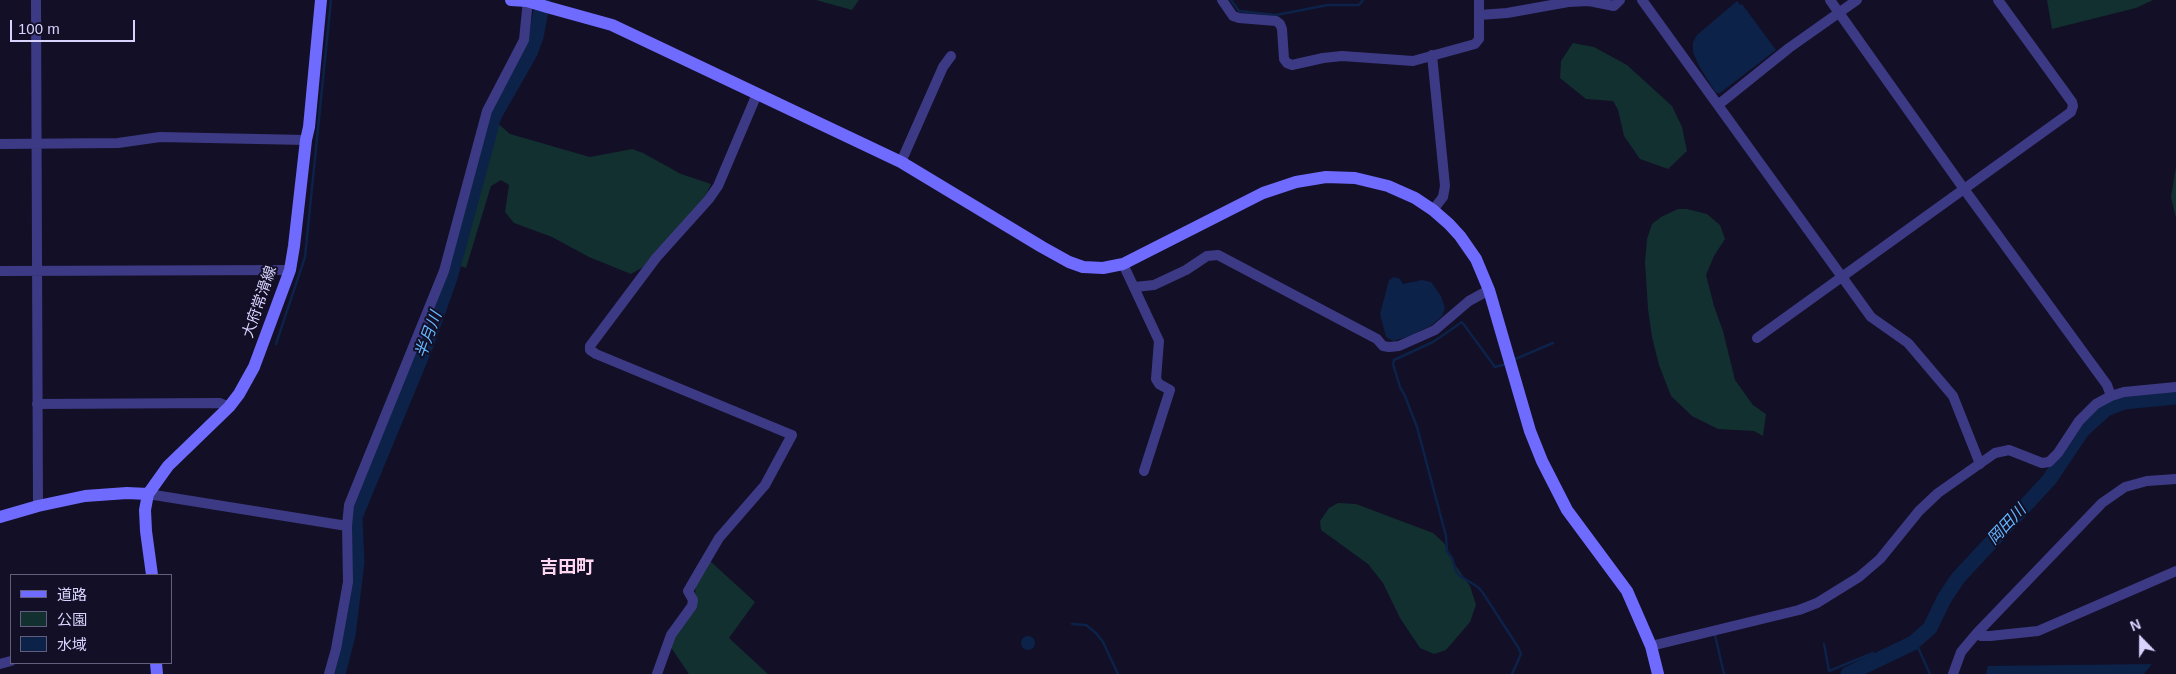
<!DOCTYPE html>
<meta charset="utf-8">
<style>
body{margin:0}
#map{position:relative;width:2176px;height:674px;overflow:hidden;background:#130f26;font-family:Arial,"Noto Sans JP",sans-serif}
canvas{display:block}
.legend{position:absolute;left:10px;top:574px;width:162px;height:90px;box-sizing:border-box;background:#130f26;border:1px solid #625e7d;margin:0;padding:6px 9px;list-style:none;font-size:15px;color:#d9d4ff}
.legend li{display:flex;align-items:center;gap:10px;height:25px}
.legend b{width:25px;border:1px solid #625e7d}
.north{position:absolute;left:2116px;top:614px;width:50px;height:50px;-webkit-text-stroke:4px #130f26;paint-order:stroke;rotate:338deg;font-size:14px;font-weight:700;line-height:20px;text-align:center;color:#d9d4ff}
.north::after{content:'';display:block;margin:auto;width:18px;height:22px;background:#d9d4ff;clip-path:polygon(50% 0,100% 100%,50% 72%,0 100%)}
.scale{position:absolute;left:10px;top:20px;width:125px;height:22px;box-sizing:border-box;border:2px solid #d9d4ff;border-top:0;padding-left:6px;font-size:15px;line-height:18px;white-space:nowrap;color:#d9d4ff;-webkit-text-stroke:4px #130f26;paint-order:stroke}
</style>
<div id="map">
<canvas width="2176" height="674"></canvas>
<ul class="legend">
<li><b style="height:6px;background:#6f6bff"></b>道路</li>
<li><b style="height:14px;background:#12302f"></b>公園</li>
<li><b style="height:14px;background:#0c2248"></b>水域</li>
</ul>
<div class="north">N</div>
<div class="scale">100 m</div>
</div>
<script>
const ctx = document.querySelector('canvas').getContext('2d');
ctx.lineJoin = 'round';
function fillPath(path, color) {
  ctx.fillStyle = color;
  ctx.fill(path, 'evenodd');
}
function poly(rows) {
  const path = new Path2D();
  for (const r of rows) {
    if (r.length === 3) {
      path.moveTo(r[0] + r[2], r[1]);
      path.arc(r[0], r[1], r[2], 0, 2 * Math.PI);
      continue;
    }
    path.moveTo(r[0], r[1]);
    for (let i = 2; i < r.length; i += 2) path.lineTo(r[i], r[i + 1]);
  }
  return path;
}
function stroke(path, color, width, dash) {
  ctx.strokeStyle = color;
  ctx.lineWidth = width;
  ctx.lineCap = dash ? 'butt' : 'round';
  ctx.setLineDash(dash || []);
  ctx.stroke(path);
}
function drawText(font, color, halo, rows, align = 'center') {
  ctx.font = font + ' Arial,"Noto Sans JP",sans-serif';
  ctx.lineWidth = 4;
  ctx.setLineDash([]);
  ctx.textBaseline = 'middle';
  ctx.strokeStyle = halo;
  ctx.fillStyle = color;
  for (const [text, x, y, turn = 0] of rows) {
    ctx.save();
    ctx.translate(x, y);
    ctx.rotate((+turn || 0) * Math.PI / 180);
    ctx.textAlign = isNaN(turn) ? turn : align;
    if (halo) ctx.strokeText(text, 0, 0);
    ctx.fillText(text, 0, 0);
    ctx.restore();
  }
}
fillPath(poly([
 [816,0,859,0,852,10],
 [2047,0,2153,0,2136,8,2052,29],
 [1573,43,1594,47,1627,65,1672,106,1682,127,1687,151,1668,169,1640,159,1624,136,1618,110,1613,101,1586,99,1560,78,1561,61],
 [495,121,510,134,590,157,632,149,643,153,681,174,711,184,706,195,645,266,631,274,589,257,552,237,514,223,505,212,509,185,501,180,491,186,466,268,458,265],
 [2176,167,2176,218,2171,197],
 [1678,209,1687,209,1707,214,1720,225,1725,239,1714,256,1706,275,1714,306,1723,331,1735,380,1753,405,1766,414,1763,436,1754,431,1718,429,1692,416,1671,396,1659,365,1652,337,1648,309,1645,262,1647,239,1652,224,1661,217],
 [1338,503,1356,504,1433,533,1444,543,1456,566,1470,586,1476,605,1470,622,1446,650,1434,654,1420,648,1400,618,1383,583,1368,564,1321,530,1320,521,1329,508],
 [710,561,755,602,729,638,768,674,689,674,670,646,674,634,696,607,695,584]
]), '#12302f');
fillPath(poly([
 [1737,1,1740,5,1742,4,1776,50,1720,93,1716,93,1699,66,1693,52,1693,42,1697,35],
 [1394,277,1400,279,1403,284,1422,280,1431,282,1441,296,1445,308,1442,316,1432,325,1410,336,1393,341,1386,337,1380,314,1389,280],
 [1028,643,7],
 [2152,664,2144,674,1986,674,1988,666]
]), '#0c2248');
stroke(poly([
 [1231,0,1239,11,1276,15,1328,5,1359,5,1363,0],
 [276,344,305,257,331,0],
 [1513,360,1553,343],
 [1506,364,1495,367,1462,322,1433,342,1394,360,1393,364,1400,387,1405,396,1417,427,1446,536,1447,551,1452,558,1456,571,1460,576,1478,587,1483,593,1518,647,1521,654,1512,674],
 [1072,624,1086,625,1096,633,1103,642,1118,674],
 [1715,635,1724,674],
 [1915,641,1930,674],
 [1824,644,1829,671,1873,653,1876,662]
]), '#0c2248', 2.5);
stroke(poly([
 [338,674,348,635,357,563,355,517,425,348,450,278,494,116,530,53,536,37,543,0],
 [1848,674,1913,643,1930,628,1944,599,1958,578,2049,480,2082,431,2106,409,2124,402,2176,397]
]), '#0c2248', 15);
stroke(poly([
 [36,0,38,506],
 [1222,0,1233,16,1239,18,1276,21,1280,24,1282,29,1284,59,1287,63,1292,65,1323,58,1342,56,1413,61,1475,44,1479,39,1479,0],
 [1642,0,1871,317,1908,343,1953,396,1980,464],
 [1830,0,1964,189,2107,385,2111,396],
 [1479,15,1507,13,1568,2,1589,1,1614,6,1620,0],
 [1432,55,1445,186,1443,197,1433,210],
 [1718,105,1789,48,1857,0],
 [0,144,118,143,160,137,306,140],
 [901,162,943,67,951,56],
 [1123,264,1159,341,1156,379,1159,384,1170,390,1144,471],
 [0,271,290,270],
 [1135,287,1154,285,1186,270,1207,256,1218,255,1377,339,1383,346,1389,347,1399,346,1435,330,1469,301,1489,290],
 [1757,338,2071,112,2073,106,2072,102,1998,0],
 [37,404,220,403,229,407],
 [148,494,347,526],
 [1977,633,1981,636,1990,636,2038,631,2176,571],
 [1651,646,1799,610,1817,603,1859,577,1880,559,1919,511,1938,493,1995,453,2009,450,2042,463,2049,462,2058,453,2079,421,2096,404,2111,396,2124,392,2176,387],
 [0,664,11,661],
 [329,674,336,649,348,582,347,526,349,505,444,271,487,111,524,40,528,0],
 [657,674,671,635,692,606,693,600,688,591,699,572,719,538,765,485,792,435,596,354,590,350,590,346,656,258,709,199,718,186,757,94],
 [1953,674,1961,652,1977,633,2102,503,2125,487,2147,481,2176,479]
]), '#3d3a85', 10);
stroke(poly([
 [511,0,527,1,547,7,612,25,631,34,901,162,1042,247,1069,262,1083,267,1103,268,1123,264,1263,193,1296,182,1326,177,1355,178,1388,186,1415,198,1433,210,1449,224,1460,236,1476,259,1489,290,1530,431,1542,461,1567,510,1627,591,1651,646,1658,674],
 [0,517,38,506,85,496,127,493,148,494],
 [152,575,146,531,145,510,148,494,168,466,229,407,239,394,254,367,290,270,294,246,306,140,309,127,321,0],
 [156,663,157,674]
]), '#6f6bff', 12);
drawText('15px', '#d9d4ff', '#130f26', [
 ["大府常滑線",260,302,-71]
]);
drawText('italic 16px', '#62b6ff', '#130f26', [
 ["半月川",429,335,-70],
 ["岡田川",2007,525,-47]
]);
drawText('bold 18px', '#ffd6f0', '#130f26', [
 ["吉田町",567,568]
]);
</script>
